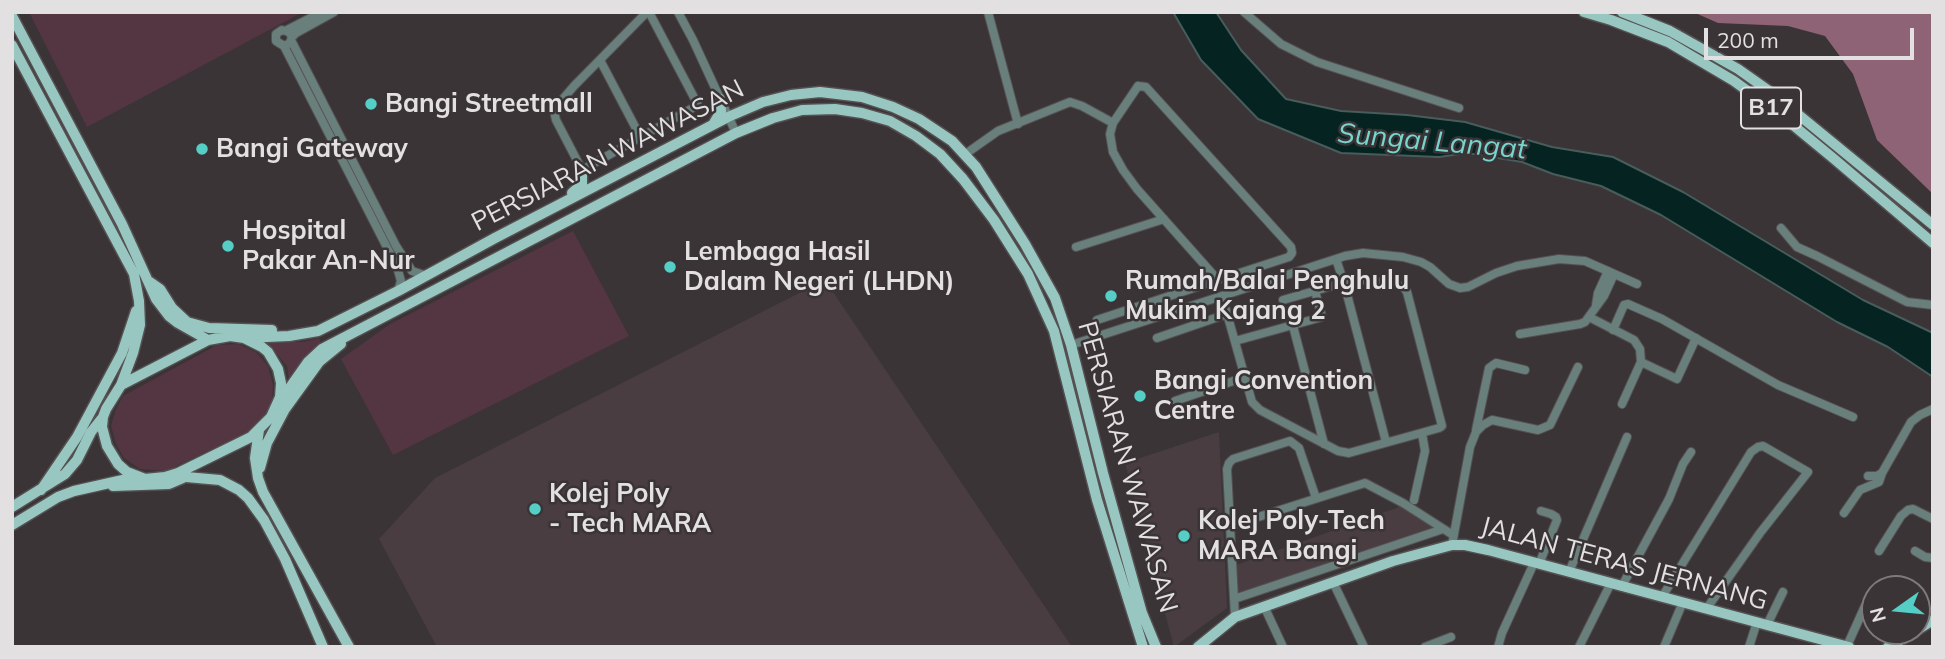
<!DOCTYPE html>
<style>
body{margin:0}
#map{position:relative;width:1945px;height:659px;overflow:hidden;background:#3a3436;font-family:Mulish,sans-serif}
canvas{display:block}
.frame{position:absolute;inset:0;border:14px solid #e3e0e1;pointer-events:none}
.north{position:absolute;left:1861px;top:575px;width:70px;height:70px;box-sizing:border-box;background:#3a3436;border:2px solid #7e797a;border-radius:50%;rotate:255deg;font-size:19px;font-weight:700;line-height:28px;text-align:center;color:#e3e0e1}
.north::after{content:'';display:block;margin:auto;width:24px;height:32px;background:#55cec5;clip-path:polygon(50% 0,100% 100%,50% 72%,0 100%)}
.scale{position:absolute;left:1704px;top:28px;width:210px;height:32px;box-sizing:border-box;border:4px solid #e3e0e1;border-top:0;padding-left:9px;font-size:21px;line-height:24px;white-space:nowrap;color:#e3e0e1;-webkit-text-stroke:5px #3a3436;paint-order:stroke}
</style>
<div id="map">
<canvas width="1945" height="659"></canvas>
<div class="frame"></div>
<div class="north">N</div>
<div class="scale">200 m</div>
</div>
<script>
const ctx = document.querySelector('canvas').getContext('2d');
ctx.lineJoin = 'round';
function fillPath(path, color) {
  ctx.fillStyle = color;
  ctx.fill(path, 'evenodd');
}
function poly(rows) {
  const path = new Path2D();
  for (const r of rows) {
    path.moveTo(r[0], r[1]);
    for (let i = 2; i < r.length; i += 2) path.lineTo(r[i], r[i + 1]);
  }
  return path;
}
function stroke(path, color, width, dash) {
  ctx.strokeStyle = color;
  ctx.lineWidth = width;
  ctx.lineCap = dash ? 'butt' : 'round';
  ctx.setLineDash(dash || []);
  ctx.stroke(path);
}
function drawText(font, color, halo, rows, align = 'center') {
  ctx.font = font + ' Mulish,sans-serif';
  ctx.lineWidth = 5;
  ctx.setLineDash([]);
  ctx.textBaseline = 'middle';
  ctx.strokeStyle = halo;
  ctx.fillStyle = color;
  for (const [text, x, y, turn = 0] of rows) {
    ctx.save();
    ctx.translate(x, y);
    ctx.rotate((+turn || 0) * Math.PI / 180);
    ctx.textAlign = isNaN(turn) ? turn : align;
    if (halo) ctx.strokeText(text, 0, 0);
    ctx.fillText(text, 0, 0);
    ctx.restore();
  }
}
fillPath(poly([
 [825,280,1072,647,437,647,379,539,435,478],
 [1219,432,1227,608,1174,647,1125,463],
 [1402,506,1437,528,1237,595,1236,565]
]), '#493d42');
fillPath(poly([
 [29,12,303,12,87,127],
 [573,231,629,336,393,455,341,359,390,324],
 [319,338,321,343,312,354,290,388,287,366,267,342,303,342],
 [238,344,256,352,268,366,273,385,272,404,264,419,254,429,166,471,140,469,124,458,116,444,111,426,116,409,123,396,217,345]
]), '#543542');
fillPath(poly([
 [1693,12,1933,12,1933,194,1877,140,1853,74,1825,36,1788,26,1718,23]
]), '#8d6375');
const water = poly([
 [1173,12,1216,12,1241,50,1286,99,1341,111,1407,115,1465,122,1552,147,1613,157,1683,192,1863,300,1933,333,1933,377,1888,347,1837,322,1661,215,1601,186,1553,174,1522,162,1467,153,1439,157,1341,153,1258,119,1201,60,1173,12]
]);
fillPath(water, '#052321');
stroke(water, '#485c5b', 2);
const minor = poly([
 [647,12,574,86,556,107,554,111,556,120,582,170,698,105,649,12],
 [678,12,693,40,736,133],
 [988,12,1018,124],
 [1244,12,1281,44,1317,62,1459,108],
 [287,30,322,12],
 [292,37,296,33,334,12],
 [291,40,396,246,412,271,427,276],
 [284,46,290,43,292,37,289,32,282,30,276,34,276,41,284,46,397,267,401,281,398,291],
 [600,60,641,138],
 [1138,86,1146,87,1291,247,1292,253,1289,257,1218,280,1137,189,1123,170,1113,152,1110,134,1113,123,1138,86],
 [964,155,998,131,1070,102,1082,106,1113,123],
 [1781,228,1797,247,1817,256,1907,302,1933,305],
 [1076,247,1164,219],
 [1336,259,1344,283,1386,442],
 [1222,296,1252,402,1260,410,1338,451,1349,453,1439,428,1442,426,1407,292,1403,287,1397,284,1356,279,1283,300],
 [1596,305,1598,293,1608,271],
 [1589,317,1634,340,1640,349,1641,362,1622,404],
 [1097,320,1218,280],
 [1293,326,1324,444],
 [1613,330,1624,305,1628,304,1662,319,1778,385,1853,417],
 [1520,334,1580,324,1585,322,1604,296,1614,274],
 [1157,338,1227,314],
 [1235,341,1322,317,1315,291],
 [1071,345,1345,256,1363,253,1403,257,1421,262,1430,267,1449,284,1460,288,1468,287,1496,273,1517,266,1559,259,1585,261,1637,284],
 [1641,362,1677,379,1696,338],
 [1175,401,1245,377],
 [1476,430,1489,368,1496,363,1525,370],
 [1868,476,1877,476,1882,473,1911,422,1920,415,1933,409],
 [1414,500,1425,451,1422,433],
 [1844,513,1860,490,1879,482,1882,473],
 [1230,526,1365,483,1403,503,1453,535],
 [1452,545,1470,447,1476,432,1483,425,1492,420,1538,430,1550,425,1578,367],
 [1879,551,1901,516,1908,510,1913,509,1933,519],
 [1915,551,1925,557,1933,558],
 [1539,564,1557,520,1556,517,1551,514,1541,511],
 [1569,572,1627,437],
 [1333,582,1364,647],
 [1622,586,1669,499,1683,464,1691,452],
 [1662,597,1751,452,1758,447,1763,446,1808,472,1760,533,1707,608],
 [1234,599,1443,529],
 [1264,606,1283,647],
 [1235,617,1227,469,1229,463,1233,459,1290,441,1299,448,1316,498],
 [1767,625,1783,592],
 [1847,646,1865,606],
 [1425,647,1451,637],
 [1498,647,1502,633,1534,563],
 [1579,647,1611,583],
 [1664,647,1683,602],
 [1749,647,1757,622]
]);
const major = poly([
 [1584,12,1611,20,1668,42,1734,81,1782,116,1833,158,1933,243],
 [1622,12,1670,31,1738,69,1772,93,1933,225],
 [12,16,122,224,156,299,169,316,178,323,208,340],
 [12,45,134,274,139,301,140,325,133,353,121,385],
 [714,123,721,111,720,99],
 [572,193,582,184,582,170],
 [150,282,160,289,172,308,187,322,209,328,272,330],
 [230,336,244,338,262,347,268,352,278,369,281,383,280,397,271,417,251,437,178,473,165,477,145,479,127,472,118,464,107,446,102,427,103,417,106,409,121,385,208,340,230,336],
 [244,338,289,336,318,331,398,291,495,238,728,117,763,102,791,95,820,92,862,97,893,107,919,119,952,141,976,167,1025,244,1055,298,1071,345,1103,473,1142,613,1156,647],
 [277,406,308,362,322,349,736,133,773,118,802,110,835,109,862,113,890,121,916,136,940,154,963,179,994,220,1028,274,1054,331,1097,500,1143,647],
 [259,430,255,458,258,478,263,492,349,647],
 [260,468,267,443,285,409,319,362,341,344],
 [175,476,220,480,239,490,248,498,264,520,285,559,323,647],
 [113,486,169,484,183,478],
 [41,490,77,437,122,353,136,311],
 [12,507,65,474,77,460,91,432,103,417],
 [12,525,58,497,74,491,136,477],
 [1917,630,1933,620],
 [1198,647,1235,617,1393,561,1452,545,1465,545,1488,550,1849,647],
 [1888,647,1916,631]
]);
stroke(minor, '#555051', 10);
stroke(major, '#555051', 13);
stroke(minor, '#687f7c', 8);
stroke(major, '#98c7c2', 10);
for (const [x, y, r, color] of [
 [371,104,7,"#55cec5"],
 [202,149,7,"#55cec5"],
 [228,246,7,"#55cec5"],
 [670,267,7,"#55cec5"],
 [1111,296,7,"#55cec5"],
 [1140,396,7,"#55cec5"],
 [535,509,7,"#55cec5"],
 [1184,536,7,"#55cec5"]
]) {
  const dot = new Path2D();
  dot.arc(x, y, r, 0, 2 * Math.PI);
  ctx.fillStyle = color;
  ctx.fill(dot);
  stroke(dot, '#3a3436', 2.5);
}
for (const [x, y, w] of [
 [1771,108,60]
]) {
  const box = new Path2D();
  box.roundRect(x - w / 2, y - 20.5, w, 41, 5);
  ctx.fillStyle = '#3a3436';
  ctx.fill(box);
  stroke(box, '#e3e0e1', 2);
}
drawText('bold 24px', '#e3e0e1', null, [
 ["B17",1771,108]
]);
drawText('bold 26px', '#e3e0e1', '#3a3436', [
 ["Bangi Streetmall",385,104],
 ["Bangi Gateway",216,149],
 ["Hospital",242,231],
 ["Pakar An-Nur",242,261],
 ["Lembaga Hasil",684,252],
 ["Dalam Negeri (LHDN)",684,282],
 ["Rumah/Balai Penghulu",1125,281],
 ["Mukim Kajang 2",1125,311],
 ["Bangi Convention",1154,381],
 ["Centre",1154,411],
 ["Kolej Poly",549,494],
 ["- Tech MARA",549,524],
 ["Kolej Poly-Tech",1198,521],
 ["MARA Bangi",1198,551]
], 'left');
drawText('26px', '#e3e0e1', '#3a3436', [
 ["PERSIARAN WAWASAN",608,156,-27],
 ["PERSIARAN WAWASAN",1127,467,74],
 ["JALAN TERAS JERNANG",1624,564,15]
]);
drawText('italic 28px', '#79d4cd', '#3a3436', [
 ["Sungai Langat",1432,142,5]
]);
</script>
